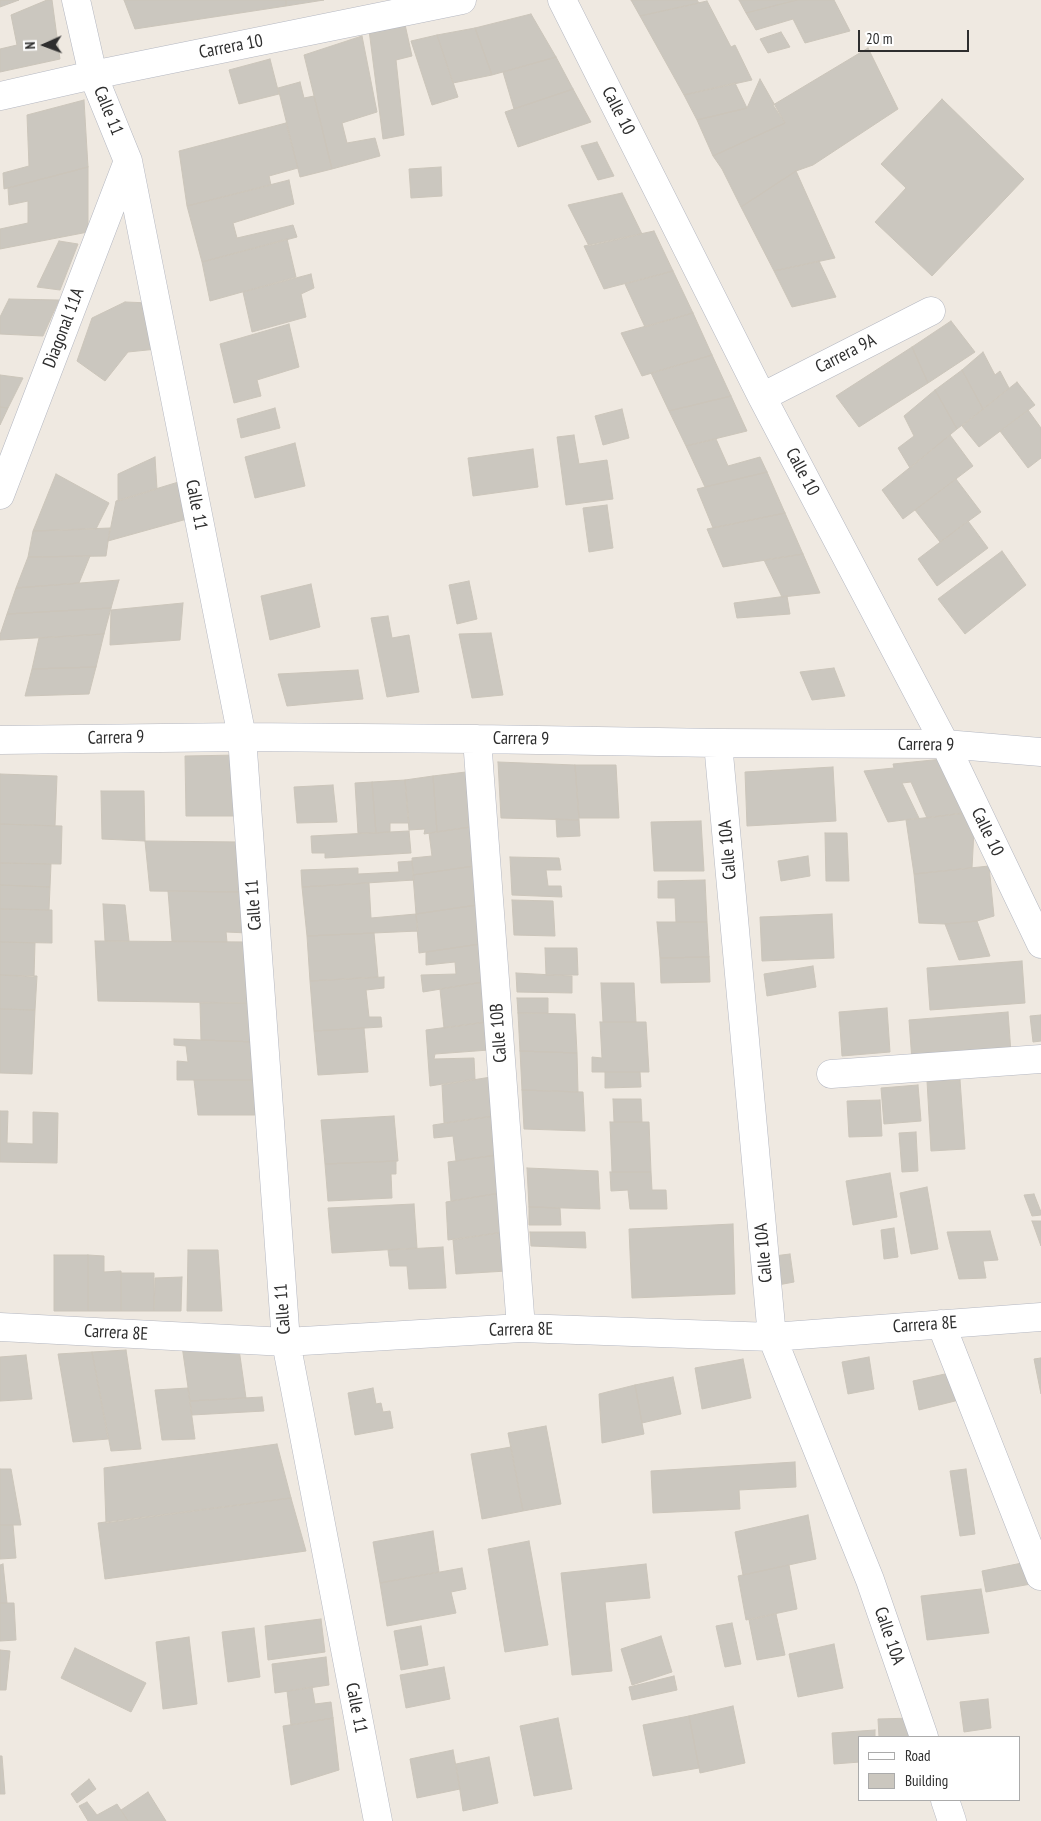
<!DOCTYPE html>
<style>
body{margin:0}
#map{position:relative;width:1041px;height:1821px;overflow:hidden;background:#efe9e1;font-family:"PT Sans Narrow",sans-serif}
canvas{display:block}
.legend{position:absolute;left:858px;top:1736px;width:162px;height:65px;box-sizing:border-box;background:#fff;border:1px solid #ababab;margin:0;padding:6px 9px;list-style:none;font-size:15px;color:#2e2e2e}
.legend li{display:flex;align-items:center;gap:10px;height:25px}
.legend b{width:25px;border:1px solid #ababab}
.north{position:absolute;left:20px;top:20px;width:50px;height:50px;-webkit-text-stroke:4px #fff;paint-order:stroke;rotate:268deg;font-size:14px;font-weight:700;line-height:20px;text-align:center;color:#2e2e2e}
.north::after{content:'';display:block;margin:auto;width:18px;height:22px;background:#2e2e2e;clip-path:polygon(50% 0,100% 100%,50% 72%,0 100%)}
.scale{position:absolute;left:858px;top:30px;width:111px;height:22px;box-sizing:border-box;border:2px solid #2e2e2e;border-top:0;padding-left:6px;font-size:15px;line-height:18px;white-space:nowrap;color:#2e2e2e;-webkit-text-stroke:4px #fff;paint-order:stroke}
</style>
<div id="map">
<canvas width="1041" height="1821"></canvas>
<ul class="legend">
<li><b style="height:6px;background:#fff"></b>Road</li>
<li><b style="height:14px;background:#cbc7bf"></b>Building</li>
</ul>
<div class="north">N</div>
<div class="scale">20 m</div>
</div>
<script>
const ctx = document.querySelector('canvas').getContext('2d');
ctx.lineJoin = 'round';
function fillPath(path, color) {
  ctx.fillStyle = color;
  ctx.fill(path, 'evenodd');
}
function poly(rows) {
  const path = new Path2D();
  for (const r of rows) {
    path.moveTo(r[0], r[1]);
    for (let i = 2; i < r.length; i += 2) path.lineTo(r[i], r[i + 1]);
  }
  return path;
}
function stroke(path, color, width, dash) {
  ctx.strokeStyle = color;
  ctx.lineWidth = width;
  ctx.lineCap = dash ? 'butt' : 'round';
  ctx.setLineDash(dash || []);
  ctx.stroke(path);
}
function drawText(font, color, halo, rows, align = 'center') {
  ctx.font = font + ' "PT Sans Narrow",sans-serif';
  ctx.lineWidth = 4;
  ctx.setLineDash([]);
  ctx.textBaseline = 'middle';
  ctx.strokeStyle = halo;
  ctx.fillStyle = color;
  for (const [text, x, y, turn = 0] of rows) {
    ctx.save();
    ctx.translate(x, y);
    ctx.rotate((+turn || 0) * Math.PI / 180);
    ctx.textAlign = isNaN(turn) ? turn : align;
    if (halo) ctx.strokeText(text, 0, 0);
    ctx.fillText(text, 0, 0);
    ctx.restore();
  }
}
const building = poly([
 [0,0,19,0,0,7,0,0],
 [47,0,52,0,60,59,0,72,0,49,17,45,11,15,47,0],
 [124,0,286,0,286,6,135,29,124,0],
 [286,0,324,0,286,6,286,0],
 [631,0,697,0,699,3,640,16,631,0],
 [739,0,797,0,746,13,739,0],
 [797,0,834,0,850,31,805,43,793,19,756,30,746,13,797,0],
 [707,1,731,47,735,45,752,80,684,95,640,16,707,1],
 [531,14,556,57,492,75,475,28,531,14],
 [404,20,412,56,396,60,404,135,383,139,369,30,404,20],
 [475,28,492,75,453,83,437,35,475,28],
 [781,32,790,47,768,53,760,39,781,32],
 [437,35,458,97,432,105,411,41,437,35],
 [362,36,377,112,342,123,347,143,375,138,380,156,332,169,304,55,362,36],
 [868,48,898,109,813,165,796,171,741,207,722,169,713,156,785,123,773,105,868,48],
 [556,57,573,89,514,109,503,72,556,57],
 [270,59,279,94,239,104,229,70,270,59],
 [760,79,785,123,713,156,697,120,747,108,760,79],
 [300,82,304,98,314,96,332,169,300,177,278,88,300,82],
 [735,83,747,108,697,120,684,95,735,83],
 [573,89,591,122,518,147,505,112,573,89],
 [942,99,1024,179,932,276,875,222,906,188,881,164,942,99],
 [84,100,88,167,4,189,3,173,29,166,27,115,84,100],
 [286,123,298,168,269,176,271,185,187,206,179,151,286,123],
 [597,142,614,176,598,180,581,146,597,142],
 [88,167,88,232,0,249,0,229,28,223,28,201,9,205,8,188,88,167],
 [441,167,442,196,411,198,409,169,441,167],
 [796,171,835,258,774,271,741,207,796,171],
 [289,180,294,204,233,223,237,238,293,225,297,237,202,262,187,206,289,180],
 [622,193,642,234,589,246,568,205,622,193],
 [654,231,673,271,604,289,584,246,654,231],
 [287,239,296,277,210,301,202,262,287,239],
 [59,241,78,244,60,290,37,287,59,241],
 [819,261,836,297,792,307,774,271,819,261],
 [673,271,693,313,645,327,625,284,673,271],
 [311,274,314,288,301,294,306,317,252,332,243,292,311,274],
 [9,299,59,300,43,336,0,334,0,317,9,299],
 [125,302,150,303,157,349,128,352,105,381,77,361,92,318,125,302],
 [693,313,712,355,642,376,621,333,693,313],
 [951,321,975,352,928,383,912,347,951,321],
 [289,324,299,367,257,380,261,396,234,403,220,344,289,324],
 [912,347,928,383,859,427,836,396,912,347],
 [983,352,995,375,1000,371,1009,388,983,409,962,370,983,352],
 [712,355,731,396,669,411,651,373,712,355],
 [962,370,983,409,957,429,935,390,962,370],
 [0,375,23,378,8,408,0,407,0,375],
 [1017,382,1035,405,979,447,962,426,1017,382],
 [935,390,957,429,910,468,898,448,914,436,904,416,935,390],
 [731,396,747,431,686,446,669,411,731,396],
 [0,407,8,408,0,425,0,407],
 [275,408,280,428,241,438,237,419,275,408],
 [622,409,629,438,603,445,595,416,622,409],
 [1028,410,1041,428,1041,458,1028,468,1000,431,1028,410],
 [574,435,579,464,607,460,613,499,566,505,557,437,574,435],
 [950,435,973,466,903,519,882,490,950,435],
 [716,439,728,466,760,457,767,472,705,487,686,446,716,439],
 [295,443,305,486,255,498,245,457,295,443],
 [533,449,538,487,473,496,468,458,533,449],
 [155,457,157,489,118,501,118,474,155,457],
 [767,472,785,513,713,528,697,489,767,472],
 [56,474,109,503,96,529,33,531,56,474],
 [956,479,981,512,940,542,915,510,956,479],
 [185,480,187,519,108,541,116,501,185,480],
 [607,505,613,548,589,552,583,508,607,505],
 [785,513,803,554,723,567,707,529,785,513],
 [968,521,988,548,937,586,918,559,968,521],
 [110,528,106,556,28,557,33,531,110,528],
 [1002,551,1026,585,965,634,938,599,1002,551],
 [803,554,820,593,782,597,764,560,803,554],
 [90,556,79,583,16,588,28,557,90,556],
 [119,580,111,608,7,614,16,588,119,580],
 [469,581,477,619,457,624,449,585,469,581],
 [311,584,320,627,270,640,261,596,311,584],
 [787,596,790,614,737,618,734,603,787,596],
 [183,603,180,640,110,645,111,610,183,603],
 [111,608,104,634,0,640,0,635,7,614,111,608],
 [388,616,392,638,409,635,419,692,387,697,371,618,388,616],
 [491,633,503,695,472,698,459,634,491,633],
 [104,634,96,667,32,669,39,638,104,634],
 [96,667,89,694,25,696,32,669,96,667],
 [834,668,845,696,812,700,800,672,834,668],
 [358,670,363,699,287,706,278,674,358,670],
 [239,755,239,816,186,816,185,756,239,755],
 [943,759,969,812,927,818,911,782,902,783,919,818,888,822,864,771,894,768,893,764,943,759],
 [498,762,575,765,579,820,501,818,498,762],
 [575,765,616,765,619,818,579,818,575,765],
 [833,767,836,821,747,826,745,772,833,767],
 [466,772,470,827,437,832,433,776,466,772],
 [0,774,57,776,55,826,0,824,0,774],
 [433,776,437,832,424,834,425,829,409,830,405,780,433,776],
 [405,780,409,823,390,823,390,832,376,833,372,782,405,780],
 [372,782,376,833,358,833,355,783,372,782],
 [333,785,337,822,297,823,294,787,333,785],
 [101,791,144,791,145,841,102,839,101,791],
 [975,812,972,868,914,874,906,820,975,812],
 [556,819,579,820,580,836,557,837,556,819],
 [701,821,704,871,654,871,651,822,701,821],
 [0,824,62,826,61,864,0,863,0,824],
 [470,827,474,866,413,875,412,858,432,856,429,833,470,827],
 [409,831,411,853,325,858,325,853,312,853,311,836,409,831],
 [825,833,847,833,849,881,826,881,825,833],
 [145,841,240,842,245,892,150,891,145,841],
 [808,856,810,876,781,881,778,861,808,856],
 [510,857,559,858,561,870,546,870,548,886,561,886,562,897,512,895,510,857],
 [412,861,414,880,302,887,301,870,358,868,358,874,399,872,398,862,412,861],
 [0,863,51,864,50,887,0,885,0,863],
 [474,866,477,905,416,914,413,875,474,866],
 [989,866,994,916,977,921,945,924,919,923,914,874,989,866],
 [705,880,707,922,676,922,675,898,658,898,658,881,705,880],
 [369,883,371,918,416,914,418,931,307,936,302,887,369,883],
 [0,885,50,887,49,910,0,909,0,885],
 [168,891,245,892,248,933,226,932,227,942,172,941,168,891],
 [512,900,553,901,555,936,514,935,512,900],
 [103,904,125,905,129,941,105,941,103,904],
 [477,905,480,944,419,953,416,914,477,905],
 [0,909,52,910,52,943,0,942,0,909],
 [832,914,834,958,762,961,760,917,832,914],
 [977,921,990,956,959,960,945,924,977,921],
 [657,922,707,922,709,957,660,958,657,922],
 [374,933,378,977,310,981,307,936,374,933],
 [95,941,249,942,254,1003,98,1001,95,941],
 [0,942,35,943,34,977,0,975,0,942],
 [480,944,483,982,423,992,421,975,456,974,455,962,426,965,426,952,480,944],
 [545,948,577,948,578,975,546,975,545,948],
 [709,957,710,982,661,983,660,958,709,957],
 [1022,961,1025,1003,930,1010,927,968,1022,961],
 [813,966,816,987,767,996,764,974,813,966],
 [516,973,572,976,572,993,517,992,516,973],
 [0,975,37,976,35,1010,0,1009,0,975],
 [384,977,384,988,366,990,369,1017,381,1017,382,1027,314,1031,310,981,384,977],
 [483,982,486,1022,444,1028,440,989,483,982],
 [601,983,634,983,636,1022,603,1022,601,983],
 [517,998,548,998,548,1013,518,1013,517,998],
 [200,1003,254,1003,257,1042,201,1040,200,1003],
 [887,1008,890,1052,842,1056,839,1012,887,1008],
 [0,1009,35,1010,32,1074,0,1073,0,1009],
 [1008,1012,1011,1053,912,1061,909,1020,1008,1012],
 [518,1013,575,1014,577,1053,520,1051,518,1013],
 [1041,1015,1041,1041,1033,1042,1030,1016,1041,1015],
 [486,1022,489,1050,435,1054,434,1059,474,1058,475,1079,430,1086,426,1030,486,1022],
 [600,1022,646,1022,649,1072,592,1072,592,1057,602,1058,600,1022],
 [364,1028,368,1072,318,1075,314,1031,364,1028],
 [174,1039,257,1042,260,1080,177,1080,177,1061,188,1062,186,1046,174,1045,174,1039],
 [520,1051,577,1053,578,1092,522,1090,520,1051],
 [605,1072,640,1072,641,1087,605,1088,605,1072],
 [491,1077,494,1116,444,1123,442,1085,491,1077],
 [194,1080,260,1080,263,1115,198,1115,194,1080],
 [960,1080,965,1149,931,1151,927,1081,960,1080],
 [918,1085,921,1121,884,1124,881,1088,918,1085],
 [522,1090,583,1092,585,1131,524,1129,522,1090],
 [613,1099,641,1099,642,1122,614,1122,613,1099],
 [880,1100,882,1136,849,1137,847,1101,880,1100],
 [0,1111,8,1111,7,1143,33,1144,33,1112,58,1113,57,1163,0,1162,0,1111],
 [394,1116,398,1161,325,1164,321,1120,394,1116],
 [494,1116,497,1155,456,1161,453,1136,434,1138,433,1125,494,1116],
 [610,1122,649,1122,651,1172,612,1172,610,1122],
 [916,1132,918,1171,902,1172,899,1133,916,1132],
 [497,1155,500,1193,451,1201,448,1162,497,1155],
 [396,1161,396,1174,391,1174,392,1198,328,1201,325,1164,396,1161],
 [527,1168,598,1171,600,1209,529,1207,527,1168],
 [610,1172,651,1172,652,1190,666,1190,667,1209,630,1209,628,1190,611,1191,610,1172],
 [890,1173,897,1217,853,1225,846,1181,890,1173],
 [927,1187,938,1249,911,1254,900,1193,927,1187],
 [500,1193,504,1232,448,1240,446,1202,500,1193],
 [1034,1194,1041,1212,1041,1215,1032,1216,1024,1195,1034,1194],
 [414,1204,417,1248,332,1253,328,1208,414,1204],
 [529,1207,560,1208,561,1225,529,1225,529,1207],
 [1032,1221,1041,1221,1041,1246,1032,1221],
 [733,1224,735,1294,632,1298,629,1229,733,1224],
 [894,1228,898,1257,884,1259,881,1230,894,1228],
 [990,1231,998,1260,983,1261,986,1278,959,1279,947,1232,990,1231],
 [504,1232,507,1271,456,1274,453,1240,504,1232],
 [530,1232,585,1232,586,1248,531,1246,530,1232],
 [443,1247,446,1288,409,1289,407,1266,390,1266,388,1250,443,1247],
 [188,1250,218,1250,222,1311,187,1311,188,1250],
 [790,1254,794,1282,778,1285,774,1256,790,1254],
 [54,1255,88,1255,88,1311,54,1311,54,1255],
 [88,1255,104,1256,104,1272,121,1271,121,1311,88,1311,88,1255],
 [121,1273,154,1273,154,1311,121,1311,121,1273],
 [182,1277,181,1311,154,1311,155,1278,182,1277],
 [238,1342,246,1398,190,1401,182,1346,238,1342],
 [126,1350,141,1449,111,1451,92,1352,126,1350],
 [92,1352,108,1439,73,1442,58,1354,92,1352],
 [26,1355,32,1399,0,1401,0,1357,26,1355],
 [869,1357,874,1389,848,1394,842,1362,869,1357],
 [1041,1358,1041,1394,1034,1359,1041,1358],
 [743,1359,751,1398,702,1409,695,1368,743,1359],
 [954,1372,959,1400,919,1410,913,1381,954,1372],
 [673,1377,681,1414,642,1423,635,1385,673,1377],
 [635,1385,644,1434,602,1443,599,1394,635,1385],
 [188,1388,195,1439,162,1440,155,1390,188,1388],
 [373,1388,376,1404,381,1403,383,1412,390,1411,393,1428,355,1435,348,1393,373,1388],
 [262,1397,264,1411,192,1415,190,1401,262,1397],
 [546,1426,561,1504,523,1511,508,1433,546,1426],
 [277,1444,291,1498,106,1523,104,1468,277,1444],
 [511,1447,523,1511,482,1519,471,1454,511,1447],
 [795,1462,796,1487,739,1490,740,1509,653,1513,651,1471,795,1462],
 [0,1469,11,1469,21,1525,0,1525,0,1469],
 [966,1469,975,1534,960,1536,950,1471,966,1469],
 [291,1498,306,1551,105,1579,98,1523,291,1498],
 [808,1515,816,1559,743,1575,735,1532,808,1515],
 [0,1525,13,1525,16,1558,0,1559,0,1525],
 [433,1531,439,1572,380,1583,373,1542,433,1531],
 [529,1541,548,1645,505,1652,488,1549,529,1541],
 [1027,1562,1031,1584,986,1592,982,1571,1027,1562],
 [3,1564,7,1603,0,1603,0,1565,3,1564],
 [646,1564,650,1598,605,1602,612,1671,572,1675,561,1573,646,1564],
 [789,1565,797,1609,746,1620,738,1576,789,1565],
 [462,1568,466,1589,451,1592,456,1613,387,1626,380,1583,462,1568],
 [981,1589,989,1633,927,1640,921,1596,981,1589],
 [0,1603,14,1603,16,1640,0,1641,0,1603],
 [776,1614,785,1655,757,1660,749,1620,776,1614],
 [321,1619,325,1652,268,1660,265,1626,321,1619],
 [732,1623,741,1664,725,1667,716,1626,732,1623],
 [421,1626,428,1665,401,1670,394,1631,421,1626],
 [254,1628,260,1677,228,1682,222,1632,254,1628],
 [661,1636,672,1672,632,1685,621,1649,661,1636],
 [189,1637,197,1704,163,1709,156,1642,189,1637],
 [834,1644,843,1688,798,1697,789,1654,834,1644],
 [75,1648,146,1683,131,1712,61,1678,75,1648],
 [0,1650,10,1651,6,1690,0,1690,0,1650],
 [326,1657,329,1685,275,1693,272,1664,326,1657],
 [444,1667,450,1699,406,1708,400,1675,444,1667],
 [674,1676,677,1690,632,1700,629,1687,674,1676],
 [312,1687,315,1704,331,1702,333,1718,291,1725,287,1691,312,1687],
 [988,1699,991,1728,964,1732,960,1702,988,1699],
 [733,1706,745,1763,700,1773,689,1716,733,1706],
 [689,1716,699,1768,653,1776,643,1725,689,1716],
 [333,1718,339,1770,291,1785,283,1726,333,1718],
 [558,1718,572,1789,534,1796,520,1726,558,1718],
 [913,1718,914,1737,879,1737,878,1719,913,1718],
 [875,1730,875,1737,860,1737,860,1762,834,1764,832,1733,875,1730],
 [453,1750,460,1789,417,1798,410,1759,453,1750],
 [0,1756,2,1756,5,1794,0,1794,0,1756],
 [489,1757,498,1803,463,1811,456,1764,489,1757],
 [89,1779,96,1789,77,1803,71,1794,89,1779],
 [148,1792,166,1821,128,1821,121,1810,148,1792],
 [87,1802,97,1815,117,1804,128,1821,88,1821,79,1806,87,1802]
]);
fillPath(building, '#cbc7bf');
stroke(building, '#cbc5ba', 1);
const minor = poly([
 [76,0,93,75,128,161,242,737,286,1342,378,1821],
 [562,0,762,397,945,744,1041,944],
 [0,96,93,75,462,0],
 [762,397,931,311],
 [0,495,128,161],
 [477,739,521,1328],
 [0,740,242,737,477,739,718,743,945,744,1041,752],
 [718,743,772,1337,870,1580,924,1737],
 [831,1074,1041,1059],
 [941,1324,1040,1576],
 [0,1327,286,1342,521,1328,772,1337,1041,1317],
 [945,1800,952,1821]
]);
stroke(minor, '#b4b7c1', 29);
stroke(minor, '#fff', 28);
drawText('18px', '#2e2e2e', '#fff', [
 ["Carrera 10",231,47,-11],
 ["Calle 11",108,111,68],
 ["Calle 10",618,111,63],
 ["Diagonal 11A",64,328,-69],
 ["Carrera 9A",846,354,-27],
 ["Calle 10",802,472,62],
 ["Calle 11",196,505,79],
 ["Carrera 9",116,738,-1],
 ["Carrera 9",521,739,1],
 ["Carrera 9",926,745,1],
 ["Calle 10",987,832,64],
 ["Calle 10A",728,850,-95],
 ["Calle 11",254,905,-94],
 ["Calle 10B",499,1033,-94],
 ["Calle 10A",764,1253,-95],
 ["Calle 11",283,1309,-94],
 ["Carrera 8E",925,1325,-4],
 ["Carrera 8E",521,1330,-1],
 ["Carrera 8E",116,1333,3],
 ["Calle 10A",889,1636,71],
 ["Calle 11",356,1708,79]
]);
</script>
